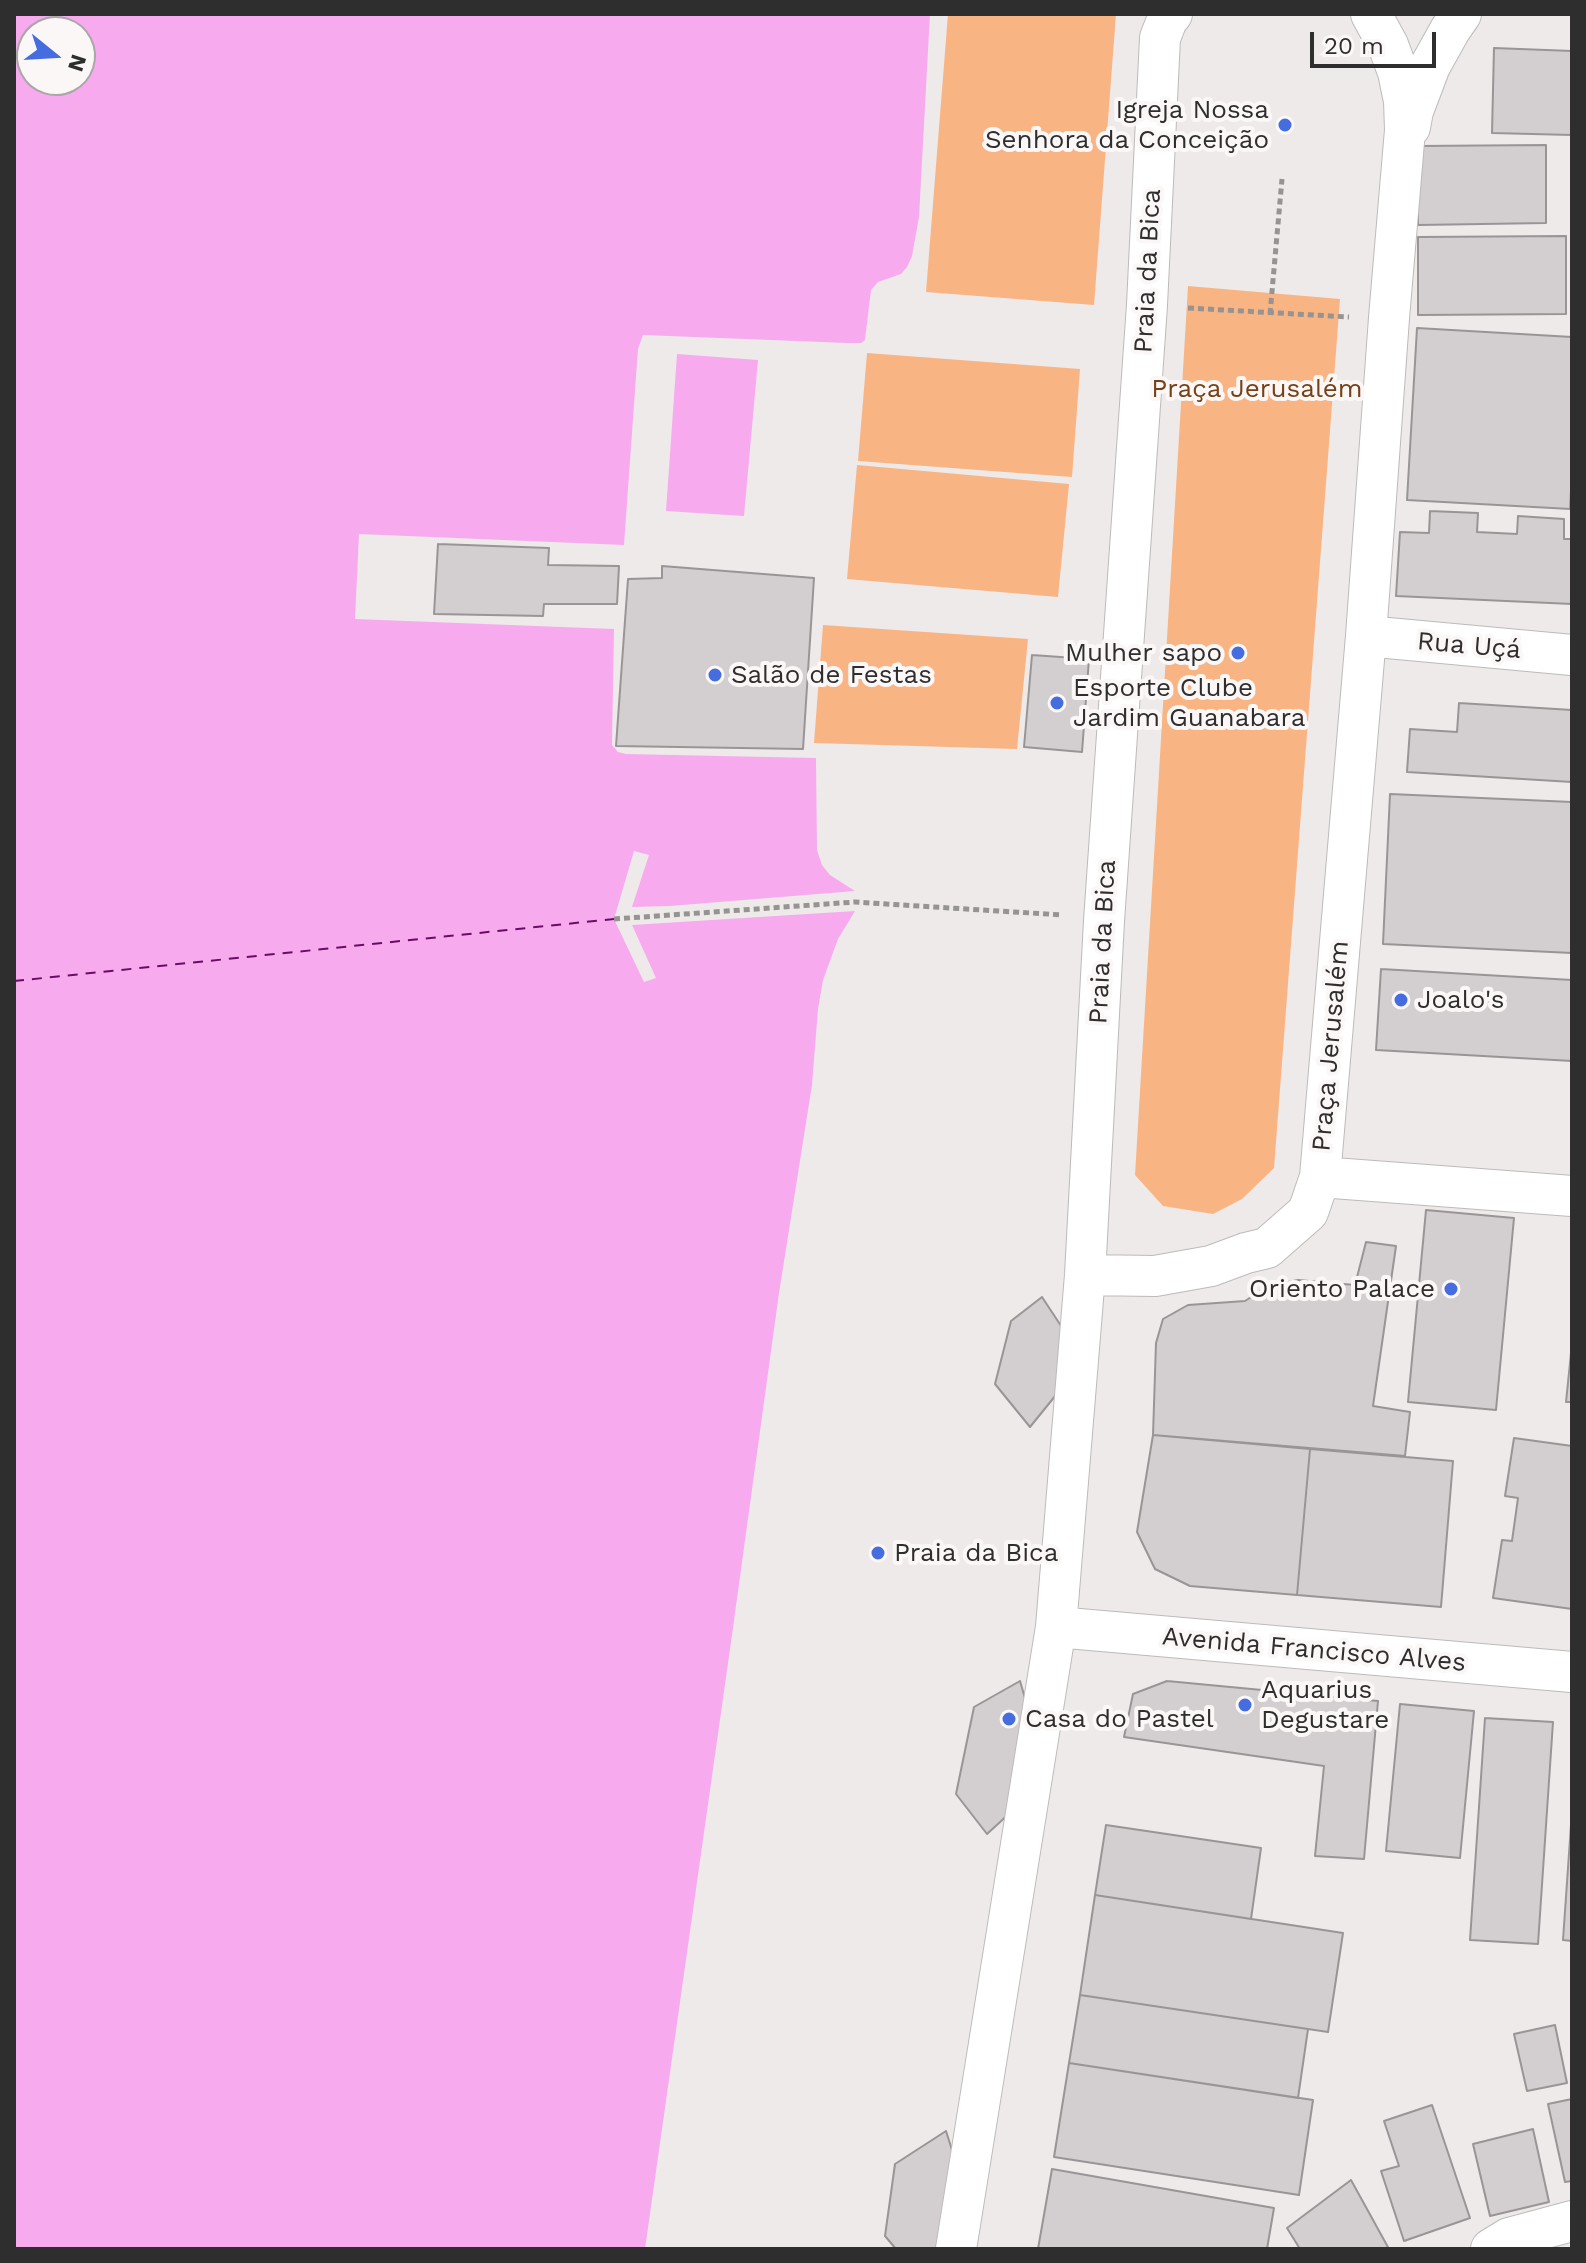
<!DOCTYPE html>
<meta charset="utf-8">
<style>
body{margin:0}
#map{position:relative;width:1586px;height:2263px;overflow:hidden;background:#eeeaea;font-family:"Work Sans",sans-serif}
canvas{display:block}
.frame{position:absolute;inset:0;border:16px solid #2f2e2e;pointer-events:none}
.north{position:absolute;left:16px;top:16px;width:80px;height:80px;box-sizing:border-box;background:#fbf7f7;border:2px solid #a9a7a7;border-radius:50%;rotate:108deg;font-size:22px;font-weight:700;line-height:32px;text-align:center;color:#2f2e2e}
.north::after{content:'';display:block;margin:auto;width:28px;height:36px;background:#456ddf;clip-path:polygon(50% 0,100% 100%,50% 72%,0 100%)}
.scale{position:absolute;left:1310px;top:32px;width:126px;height:36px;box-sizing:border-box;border:4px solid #2f2e2e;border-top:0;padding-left:10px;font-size:24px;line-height:28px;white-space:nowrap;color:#2f2e2e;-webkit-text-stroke:6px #fbf7f7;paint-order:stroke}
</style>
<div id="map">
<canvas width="1586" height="2263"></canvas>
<div class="frame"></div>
<div class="north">N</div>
<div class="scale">20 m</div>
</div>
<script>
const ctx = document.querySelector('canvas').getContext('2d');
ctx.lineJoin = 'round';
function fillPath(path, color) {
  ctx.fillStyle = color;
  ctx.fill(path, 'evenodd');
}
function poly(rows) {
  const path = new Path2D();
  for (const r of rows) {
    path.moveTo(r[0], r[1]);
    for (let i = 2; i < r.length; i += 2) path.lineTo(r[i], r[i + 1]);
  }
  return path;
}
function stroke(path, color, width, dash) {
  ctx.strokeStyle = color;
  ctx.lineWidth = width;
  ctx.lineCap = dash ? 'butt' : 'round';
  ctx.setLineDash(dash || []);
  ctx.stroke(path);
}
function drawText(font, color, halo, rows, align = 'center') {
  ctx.font = font + ' "Work Sans",sans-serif';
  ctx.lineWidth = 8;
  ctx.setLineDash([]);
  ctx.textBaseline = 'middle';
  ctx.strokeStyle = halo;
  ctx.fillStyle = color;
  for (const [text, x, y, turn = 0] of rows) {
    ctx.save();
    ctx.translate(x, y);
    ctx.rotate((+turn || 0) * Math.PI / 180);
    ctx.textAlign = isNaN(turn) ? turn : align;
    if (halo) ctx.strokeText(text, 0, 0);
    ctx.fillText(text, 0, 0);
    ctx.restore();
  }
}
fillPath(poly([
 [948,14,1116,14,1094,305,926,292],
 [1188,286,1340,299,1274,1168,1242,1199,1213,1214,1163,1206,1135,1175],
 [867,353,1080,369,1072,477,858,461],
 [857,465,1069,484,1058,597,847,579],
 [823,625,1028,639,1017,749,814,743]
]), '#f9b483');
fillPath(poly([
 [14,14,930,14,919,217,912,256,907,267,901,274,878,282,871,290,865,340,861,343,847,343,643,335,638,349,624,545,359,534,355,619,614,629,612,745,618,752,626,754,816,758,817,850,822,865,830,875,855,891,855,911,838,939,823,980,818,1009,812,1085,779,1293,732,1635,645,2249,14,2249],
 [32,32,80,32,80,80,32,80],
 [677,354,758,360,744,516,666,511]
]), '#f7abee');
fillPath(poly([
 [634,851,649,855,632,907,670,906,855,891,855,911,632,925,656,978,644,982,614,919]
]), '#eeeaea');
stroke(poly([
 [14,981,614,919]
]), '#680d63', 2, [10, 8]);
const building = poly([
 [1494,48,1572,51,1572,135,1492,133,1494,48],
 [1546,145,1546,223,1418,225,1418,146,1546,145],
 [1566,236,1566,314,1418,315,1418,237,1566,236],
 [1417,328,1572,337,1572,472,1570,509,1407,500,1417,328],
 [1430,511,1478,513,1477,532,1517,534,1518,516,1564,519,1564,539,1572,539,1572,604,1396,596,1400,532,1429,533,1430,511],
 [438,544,549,548,548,565,619,566,617,604,544,604,543,616,434,614,438,544],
 [662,566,814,578,803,749,616,746,628,579,662,578,662,566],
 [1032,655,1089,659,1082,752,1024,747,1032,655],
 [1459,703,1572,710,1572,782,1407,772,1410,729,1457,732,1459,703],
 [1390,794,1572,802,1572,953,1383,944,1390,794],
 [1381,969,1572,980,1572,1061,1376,1050,1381,969],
 [1426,1210,1514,1218,1496,1410,1408,1402,1426,1210],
 [1366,1242,1396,1246,1373,1406,1410,1412,1405,1456,1153,1435,1156,1343,1163,1319,1188,1305,1245,1301,1268,1286,1298,1280,1355,1285,1366,1242],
 [1042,1297,1069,1338,1060,1390,1030,1427,995,1384,1011,1321,1042,1297],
 [1572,1343,1572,1402,1566,1402,1572,1343],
 [1153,1435,1310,1449,1297,1595,1190,1586,1155,1569,1137,1532,1153,1435],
 [1514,1438,1572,1446,1572,1609,1493,1598,1502,1540,1512,1541,1518,1498,1505,1496,1514,1438],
 [1310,1449,1453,1461,1441,1607,1297,1595,1310,1449],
 [1020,1681,1036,1736,1023,1801,987,1834,956,1794,974,1707,1020,1681],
 [1167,1681,1378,1701,1364,1859,1315,1856,1324,1766,1124,1737,1133,1694,1167,1681],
 [1400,1704,1474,1711,1460,1858,1386,1851,1400,1704],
 [1485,1718,1553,1722,1538,1944,1470,1940,1485,1718],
 [1572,1810,1572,1941,1563,1940,1572,1810],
 [1106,1825,1261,1848,1251,1919,1095,1895,1106,1825],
 [1095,1895,1343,1933,1328,2032,1080,1995,1095,1895],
 [1080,1995,1308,2029,1298,2098,1069,2063,1080,1995],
 [1555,2025,1567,2083,1527,2091,1514,2034,1555,2025],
 [1069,2063,1313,2100,1299,2195,1054,2157,1069,2063],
 [1572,2099,1572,2181,1565,2182,1548,2104,1572,2099],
 [1432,2105,1470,2218,1404,2241,1381,2171,1399,2166,1384,2121,1432,2105],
 [1533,2129,1549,2202,1490,2216,1473,2144,1533,2129],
 [946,2131,963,2185,953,2249,896,2249,885,2236,895,2164,946,2131],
 [1052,2169,1274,2208,1267,2249,1038,2249,1052,2169],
 [1351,2180,1389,2249,1300,2249,1287,2228,1351,2180]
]);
fillPath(building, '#d3cfd1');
stroke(building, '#999597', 2);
const minor = poly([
 [1410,127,1413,111,1430,66,1450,30,1461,14],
 [1366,636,1572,655],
 [1320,1177,1572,1196],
 [1085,1275,1155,1276,1211,1266,1246,1253,1267,1248,1308,1212,1320,1177,1366,636,1389,318,1405,130,1404,101,1398,72,1388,45,1371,14],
 [1056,1627,1572,1672],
 [956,2249,1056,1627,1085,1275,1104,921,1147,305,1160,38,1167,20,1172,14],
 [1491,2249,1509,2238,1572,2221]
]);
stroke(minor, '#bebaba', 42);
stroke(poly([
 [1188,308,1349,317],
 [1270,314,1282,179],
 [614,919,855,902,1063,915]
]), '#969393', 5, [6, 4]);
stroke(minor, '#fff', 40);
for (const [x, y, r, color] of [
 [1285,125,8,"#456ddf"],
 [1238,653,8,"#456ddf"],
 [715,675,8,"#456ddf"],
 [1057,703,8,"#456ddf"],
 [1401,1000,8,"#456ddf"],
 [1451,1289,8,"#456ddf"],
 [878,1553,8,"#456ddf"],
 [1245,1705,8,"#456ddf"],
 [1009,1719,8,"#456ddf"]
]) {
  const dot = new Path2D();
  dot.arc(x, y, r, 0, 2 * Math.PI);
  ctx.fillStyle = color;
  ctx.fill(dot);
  stroke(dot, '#fbf7f7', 3);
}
drawText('26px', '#2f2e2e', '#fbf7f7', [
 ["Igreja Nossa",1269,110,"right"],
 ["Senhora da Conceição",1269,140,"right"],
 ["Mulher sapo",1222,653,"right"],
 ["Salão de Festas",731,675],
 ["Esporte Clube",1073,688],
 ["Jardim Guanabara",1073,718],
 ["Joalo's",1417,1000],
 ["Oriento Palace",1435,1289,"right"],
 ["Praia da Bica",894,1553],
 ["Aquarius",1261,1690],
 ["Degustare",1261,1720],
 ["Casa do Pastel",1025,1719]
], 'left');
drawText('26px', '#2f2e2e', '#fbf7f7', [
 ["Praia da Bica",1148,271,-87],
 ["Rua Uçá",1469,646,5],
 ["Praia da Bica",1103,942,-87],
 ["Praça Jerusalém",1331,1046,-85],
 ["Avenida Francisco Alves",1314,1650,5]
]);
drawText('26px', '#764115', '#fbf7f7', [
 ["Praça Jerusalém",1257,389]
]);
</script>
